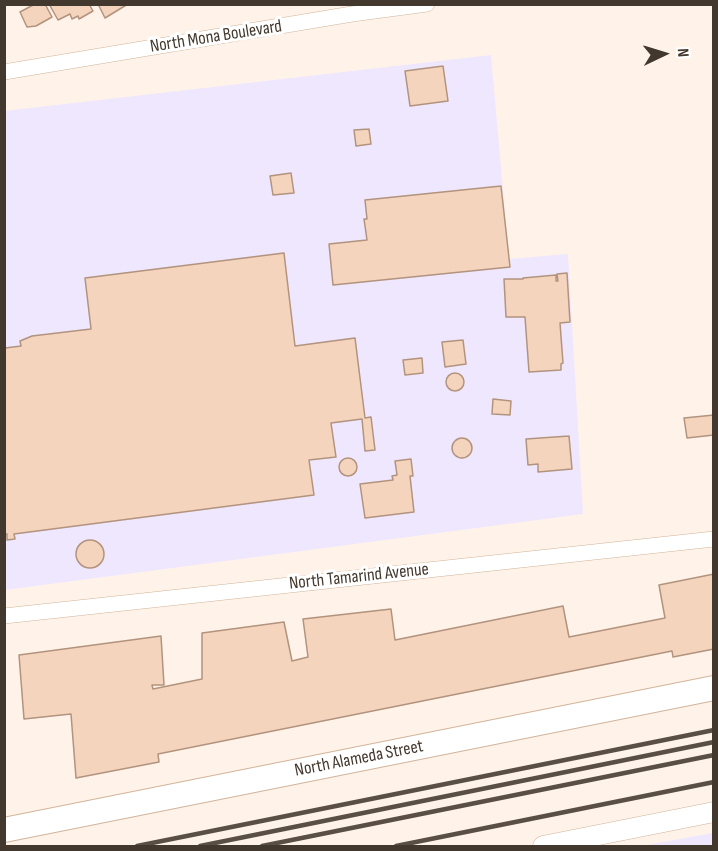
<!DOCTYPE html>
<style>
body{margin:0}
#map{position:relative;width:718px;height:851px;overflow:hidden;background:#fff3e9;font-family:"Sofia Sans Condensed",sans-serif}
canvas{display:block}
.frame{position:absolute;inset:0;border:6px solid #43382d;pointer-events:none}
.north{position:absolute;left:634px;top:24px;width:60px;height:60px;-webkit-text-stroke:4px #fff;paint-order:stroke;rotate:86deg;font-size:16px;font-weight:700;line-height:24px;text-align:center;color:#43382d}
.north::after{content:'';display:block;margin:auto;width:21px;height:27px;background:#43382d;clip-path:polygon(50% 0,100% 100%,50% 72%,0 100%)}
</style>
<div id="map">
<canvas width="718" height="851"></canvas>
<div class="frame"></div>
<div class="north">N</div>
</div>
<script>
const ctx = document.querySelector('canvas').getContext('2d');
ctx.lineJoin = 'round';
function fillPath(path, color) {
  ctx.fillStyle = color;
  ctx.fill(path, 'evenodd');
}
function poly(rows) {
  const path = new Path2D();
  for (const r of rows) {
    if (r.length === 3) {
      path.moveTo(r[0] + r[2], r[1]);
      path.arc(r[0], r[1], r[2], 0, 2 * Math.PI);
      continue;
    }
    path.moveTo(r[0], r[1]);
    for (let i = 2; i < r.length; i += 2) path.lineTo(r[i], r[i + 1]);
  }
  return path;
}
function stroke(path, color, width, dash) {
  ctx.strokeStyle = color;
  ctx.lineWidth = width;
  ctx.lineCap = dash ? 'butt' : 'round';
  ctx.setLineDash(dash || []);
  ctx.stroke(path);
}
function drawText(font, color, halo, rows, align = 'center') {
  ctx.font = font + ' "Sofia Sans Condensed",sans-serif';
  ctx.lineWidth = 6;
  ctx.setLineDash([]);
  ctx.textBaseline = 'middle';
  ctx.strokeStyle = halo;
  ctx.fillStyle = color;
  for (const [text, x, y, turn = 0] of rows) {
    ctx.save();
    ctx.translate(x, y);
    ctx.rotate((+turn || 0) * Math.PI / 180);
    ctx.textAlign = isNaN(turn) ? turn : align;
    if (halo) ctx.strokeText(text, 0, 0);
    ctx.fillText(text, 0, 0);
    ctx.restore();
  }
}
fillPath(poly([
 [491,55,509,259,568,254,583,514,5,590,4,111],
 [713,833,713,846,641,846]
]), '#efe7fd');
const building = poly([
 [35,4,45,4,52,17,36,26,27,27,20,12,35,4],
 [49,4,89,4,93,11,79,19,78,16,72,19,70,14,58,20,49,4],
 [98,4,128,4,105,18,98,4],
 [443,66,448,101,410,106,405,71,443,66],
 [369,129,371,144,356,146,354,130,369,129],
 [291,173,294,193,273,195,270,176,291,173],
 [501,186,510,267,333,285,329,244,367,240,364,219,367,219,365,200,501,186],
 [284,253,295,346,355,338,365,418,371,417,375,450,365,451,362,419,331,423,336,457,309,460,314,495,14,534,15,539,7,540,7,534,4,534,5,348,21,346,20,341,32,336,91,329,85,278,284,253],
 [567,273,570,322,560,323,563,363,561,364,561,370,529,372,525,317,506,317,504,279,523,279,523,278,556,275,556,281,558,281,557,274,567,273],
 [463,340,466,364,445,367,442,342,463,340],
 [422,358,423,373,405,375,403,360,422,358],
 [455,382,9],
 [493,399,511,401,510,415,492,414,493,399],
 [714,415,714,435,687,438,684,418,714,415],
 [569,436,572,469,538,472,538,464,528,465,526,439,569,436],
 [462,448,10],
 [348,467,9],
 [411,459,413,476,410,476,414,512,365,518,360,484,393,480,392,476,397,475,395,461,411,459],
 [90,554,14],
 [714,574,714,649,673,657,672,651,158,754,159,762,76,778,71,714,24,719,19,655,161,636,164,685,152,685,153,689,202,679,202,633,284,622,292,661,308,657,303,619,391,609,395,640,563,606,569,637,665,618,659,585,714,574]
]);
fillPath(building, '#f5d4be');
stroke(building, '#b2937e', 1.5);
const minor = poly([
 [4,72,352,14,427,4],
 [4,616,714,539]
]);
const tertiary = poly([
 [543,846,714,812]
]);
const primary = poly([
 [4,830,714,688]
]);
stroke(minor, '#d0b49a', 16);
stroke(tertiary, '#d0b49a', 21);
stroke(primary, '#d0b49a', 26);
stroke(minor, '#fff', 15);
stroke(tertiary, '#fff', 20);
stroke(primary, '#fff', 24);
stroke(poly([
 [137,846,714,730],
 [200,846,714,742],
 [262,846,714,755],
 [396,846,714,782]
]), '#5a4f44', 4.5);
drawText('18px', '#43382d', '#fff', [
 ["North Mona Boulevard",216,37,-9],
 ["North Tamarind Avenue",359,577,-6],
 ["North Alameda Street",359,759,-11]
]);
</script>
